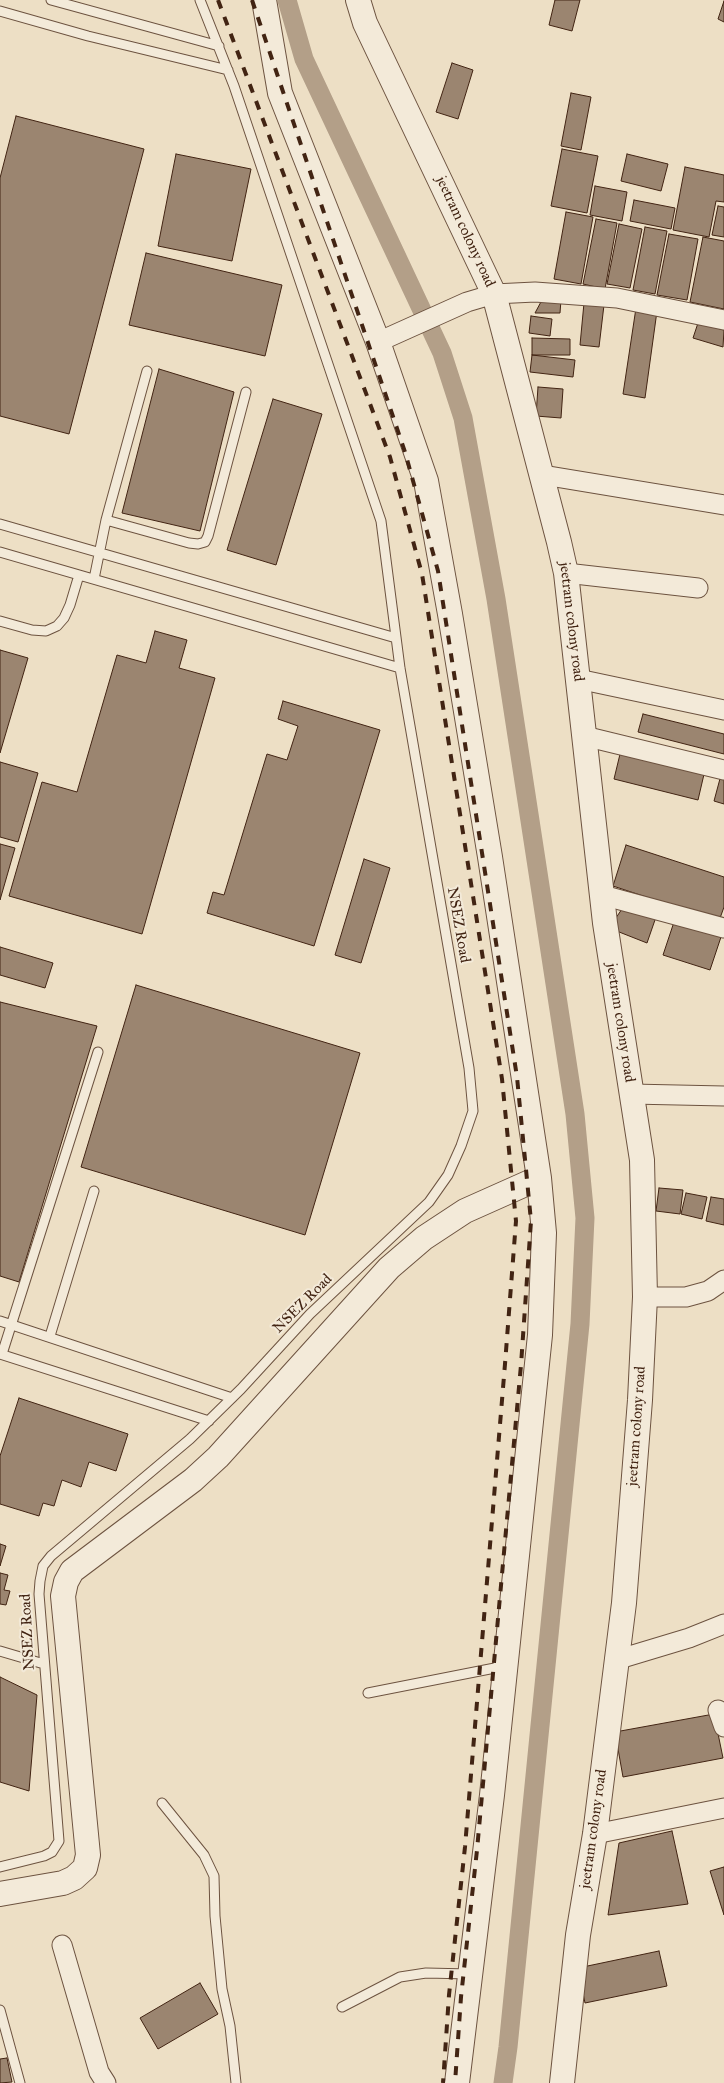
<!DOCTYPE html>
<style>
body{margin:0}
canvas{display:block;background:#eddfc5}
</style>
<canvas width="724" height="2083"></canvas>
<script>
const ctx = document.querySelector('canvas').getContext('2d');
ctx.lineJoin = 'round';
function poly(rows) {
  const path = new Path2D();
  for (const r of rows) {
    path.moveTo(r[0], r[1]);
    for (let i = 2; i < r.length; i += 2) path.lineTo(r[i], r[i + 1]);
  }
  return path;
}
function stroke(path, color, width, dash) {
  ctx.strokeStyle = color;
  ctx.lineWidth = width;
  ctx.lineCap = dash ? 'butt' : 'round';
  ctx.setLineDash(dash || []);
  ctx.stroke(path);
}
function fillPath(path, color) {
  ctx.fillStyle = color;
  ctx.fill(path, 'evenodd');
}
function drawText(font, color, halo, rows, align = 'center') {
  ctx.font = font + ' "IM FELL Great Primer",serif';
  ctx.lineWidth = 4;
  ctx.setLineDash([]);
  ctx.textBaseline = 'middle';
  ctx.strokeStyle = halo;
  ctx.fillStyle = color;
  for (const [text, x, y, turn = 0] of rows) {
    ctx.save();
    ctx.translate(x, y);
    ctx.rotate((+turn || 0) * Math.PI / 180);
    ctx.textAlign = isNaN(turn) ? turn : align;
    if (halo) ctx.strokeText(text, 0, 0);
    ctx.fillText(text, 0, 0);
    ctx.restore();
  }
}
stroke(poly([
 [287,0,304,59,442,353,463,418,496,599,575,1114,585,1218,580,1324,508,2047,503,2083]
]), '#b39f88', 19);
const building = poly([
 [555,0,580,0,572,31,549,25,555,0],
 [724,1,724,22,718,19,724,1],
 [452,63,473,70,458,119,436,112,452,63],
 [571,93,591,97,581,150,561,146,571,93],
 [16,116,144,149,69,434,0,416,0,178,16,116],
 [562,149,598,156,587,213,551,206,562,149],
 [176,154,251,169,232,261,158,246,176,154],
 [627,154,668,164,661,191,621,181,627,154],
 [685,167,724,175,724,202,716,201,709,237,673,230,685,167],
 [595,186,627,192,622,221,590,215,595,186],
 [634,200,675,208,671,229,630,221,634,200],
 [718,206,724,207,724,237,712,235,718,206],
 [566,212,593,217,581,284,554,279,566,212],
 [596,219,617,223,605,289,583,284,596,219],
 [619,224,642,229,630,288,607,284,619,224],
 [645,227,667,231,655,294,633,290,645,227],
 [669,234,698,239,687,300,657,295,669,234],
 [703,237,724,241,724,309,690,302,703,237],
 [146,253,282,285,265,356,129,325,146,253],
 [542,300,561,300,560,313,535,313,542,300],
 [584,303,604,305,599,347,580,345,584,303],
 [636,308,657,311,645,398,623,394,636,308],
 [531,316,552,319,550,336,529,333,531,316],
 [698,323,724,330,723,347,693,338,698,323],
 [532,338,570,339,570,355,532,355,532,338],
 [532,355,575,360,573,377,530,372,532,355],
 [159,369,234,392,200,531,122,513,159,369],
 [538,387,563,389,561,418,536,416,538,387],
 [273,399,322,414,276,565,227,550,273,399],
 [155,631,187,640,179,668,215,678,142,934,9,896,42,782,77,792,117,655,146,663,155,631],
 [0,650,28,658,0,753,0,650],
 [283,701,380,730,314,946,207,913,213,892,224,895,267,754,287,760,298,726,278,719,283,701],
 [643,714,724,734,724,754,638,732,643,714],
 [621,750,705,770,698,800,614,779,621,750],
 [0,762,38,773,18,842,0,837,0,762],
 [721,775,724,776,724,804,714,801,721,775],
 [0,844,15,848,0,900,0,844],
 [626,845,724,877,724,907,719,921,613,886,626,845],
 [364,859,390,868,361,963,335,955,364,859],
 [622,909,656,917,647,943,609,928,622,909],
 [674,922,721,937,710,970,663,955,674,922],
 [0,947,53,963,45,988,0,975,0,947],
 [136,985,360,1053,305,1235,81,1167,136,985],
 [0,1002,97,1026,19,1282,0,1276,0,1002],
 [659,1188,683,1190,680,1214,656,1211,659,1188],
 [686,1193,707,1197,702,1219,681,1214,686,1193],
 [711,1197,724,1199,724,1225,706,1221,711,1197],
 [19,1398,128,1434,116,1471,89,1462,81,1487,62,1480,54,1506,43,1503,39,1516,0,1504,0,1456,19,1398],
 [0,1544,6,1546,0,1566,0,1544],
 [0,1573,8,1575,4,1590,10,1591,6,1605,0,1604,0,1573],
 [0,1677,37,1695,29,1791,0,1782,0,1677],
 [714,1714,723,1758,623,1777,615,1732,714,1714],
 [672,1831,688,1904,608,1915,619,1843,672,1831],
 [724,1867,724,1915,710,1871,724,1867],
 [659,1951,667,1986,585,2003,578,1968,659,1951],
 [200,1983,218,2014,158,2049,140,2018,200,1983],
 [7,2058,12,2082,0,2083,0,2059,7,2058]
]);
fillPath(building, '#9b8570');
stroke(building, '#422413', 1);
const service = poly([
 [51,0,219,46],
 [0,11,88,36,228,70],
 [106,520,189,543,198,544,205,542,208,536,246,392],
 [0,524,396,638],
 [0,552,400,668],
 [94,579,106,520,147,371],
 [0,621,32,630,46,631,57,626,64,618,70,605,79,575],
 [0,1321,232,1398],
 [50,1336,94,1191],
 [0,1354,209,1421],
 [2,1354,98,1052],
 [0,1651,44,1664],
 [368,1693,505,1666],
 [162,1803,204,1855,214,1876,215,1916,222,1989,230,2026,236,2083],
 [0,1867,44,1856,52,1852,59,1841,39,1594,40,1581,43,1566,51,1556,190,1439,241,1389,310,1314,429,1202,448,1175,461,1146,473,1111,469,1068,400,668,381,521,234,86,200,0],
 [342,2007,400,1977,426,1973,470,1974],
 [0,2010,20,2083]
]);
const minor = poly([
 [378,342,467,302,494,294,535,292,617,298,724,320],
 [543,475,724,505],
 [566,573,698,588],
 [578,679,724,710],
 [584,736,724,770],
 [602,895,724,928],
 [631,1094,724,1096],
 [645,1297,686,1297,708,1291,724,1280],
 [616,1660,689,1638,724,1624],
 [718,1710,724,1727],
 [595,1834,724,1808],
 [62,1945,99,2072,106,2083]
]);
const tertiary = poly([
 [264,0,280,93,378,342,426,481,450,614,490,857,539,1178,544,1233,540,1335,492,1795,457,2083],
 [358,0,365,23,494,294,559,542,566,573,605,923,642,1160,645,1297,640,1400,624,1603,595,1834,578,1935,562,2083],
 [0,1894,63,1883,74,1878,85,1868,88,1855,63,1596,66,1582,72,1571,193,1480,218,1457,389,1268,424,1238,465,1211,539,1178]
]);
stroke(service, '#6d5340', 11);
stroke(minor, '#6d5340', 21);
stroke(tertiary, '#6d5340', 26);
stroke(service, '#f3ead9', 9);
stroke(minor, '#f3ead9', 19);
stroke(tertiary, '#f3ead9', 24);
stroke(poly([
 [218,0,390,457,422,574,502,1079,516,1221,505,1364,465,1847,449,1995,443,2083],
 [252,0,405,452,438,571,517,1077,531,1221,521,1365,477,1850,461,1997,455,2083]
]), '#422413', 4, [9, 9]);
drawText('15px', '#422413', '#f3ead9', [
 ["jeetram colony road",465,232,65],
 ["jeetram colony road",571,622,83],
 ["NSEZ Road",458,925,80],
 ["jeetram colony road",620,1023,81],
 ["NSEZ Road",303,1304,-45],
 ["jeetram colony road",637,1426,-86],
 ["NSEZ Road",28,1632,-93],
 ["jeetram colony road",594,1829,-82]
]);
</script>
